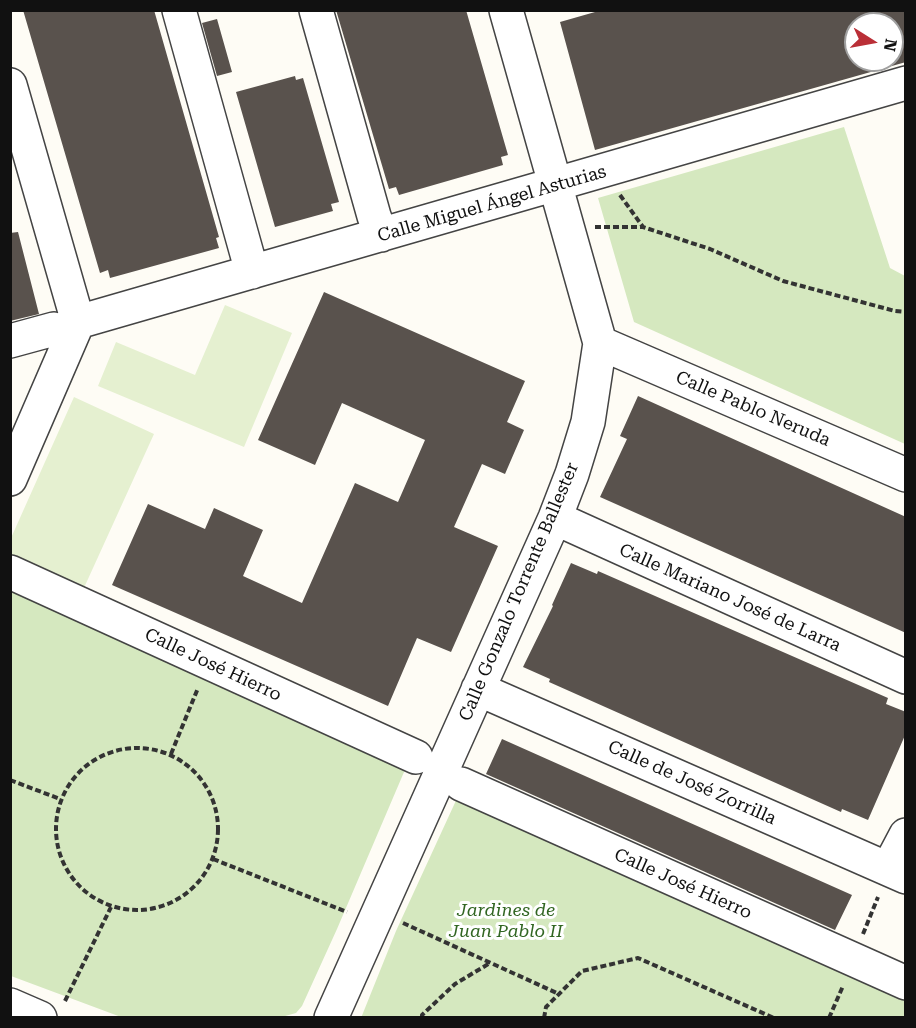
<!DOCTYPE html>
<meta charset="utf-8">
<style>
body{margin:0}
#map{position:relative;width:916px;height:1028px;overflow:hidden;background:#fefcf5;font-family:"Roboto Serif",serif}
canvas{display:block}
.frame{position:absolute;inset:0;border:12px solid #111;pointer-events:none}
.north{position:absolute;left:844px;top:12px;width:60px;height:60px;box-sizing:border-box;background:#fff;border:2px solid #a0a0a0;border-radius:50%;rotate:101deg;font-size:16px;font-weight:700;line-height:24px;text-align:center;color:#111}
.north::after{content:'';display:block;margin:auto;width:21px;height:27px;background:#ba2f37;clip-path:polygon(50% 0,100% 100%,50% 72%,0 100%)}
</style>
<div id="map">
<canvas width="916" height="1028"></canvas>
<div class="frame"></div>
<div class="north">N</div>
</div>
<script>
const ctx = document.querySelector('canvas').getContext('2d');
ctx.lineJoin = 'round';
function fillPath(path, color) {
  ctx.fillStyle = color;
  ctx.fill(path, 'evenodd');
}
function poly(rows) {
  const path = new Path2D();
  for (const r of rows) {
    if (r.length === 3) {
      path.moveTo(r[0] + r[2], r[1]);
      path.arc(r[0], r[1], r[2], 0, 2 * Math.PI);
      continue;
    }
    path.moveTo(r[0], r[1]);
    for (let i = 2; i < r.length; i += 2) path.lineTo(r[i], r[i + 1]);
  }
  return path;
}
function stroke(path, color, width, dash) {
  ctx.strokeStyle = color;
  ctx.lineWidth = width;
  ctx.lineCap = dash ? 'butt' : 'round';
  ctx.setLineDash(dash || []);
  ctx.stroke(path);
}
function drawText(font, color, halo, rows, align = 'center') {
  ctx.font = font + ' "Roboto Serif",serif';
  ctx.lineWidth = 6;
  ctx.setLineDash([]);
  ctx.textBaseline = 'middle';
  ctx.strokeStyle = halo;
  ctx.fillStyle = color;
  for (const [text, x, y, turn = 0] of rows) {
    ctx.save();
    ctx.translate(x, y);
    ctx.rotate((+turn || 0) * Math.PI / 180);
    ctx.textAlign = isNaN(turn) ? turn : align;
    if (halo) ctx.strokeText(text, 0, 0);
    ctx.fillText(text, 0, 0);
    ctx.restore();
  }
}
fillPath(poly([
 [844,127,890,268,905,276,905,444,634,322,598,198],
 [10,579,410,758,337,929,302,1006,296,1013,278,1018,121,1017,11,976],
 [459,794,906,997,905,1018,361,1018,396,931]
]), '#d5e8bf');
fillPath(poly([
 [225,305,292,333,244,447,98,386,116,342,195,375],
 [74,397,154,434,83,590,11,557,11,538]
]), '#e5f0d0');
fillPath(poly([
 [23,10,154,10,219,237,216,238,219,248,110,278,108,270,100,273],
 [336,10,466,10,508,155,501,157,503,165,399,195,396,187,389,189],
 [602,10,906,10,906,62,595,150,560,22],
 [856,24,892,24,892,60,856,60],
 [217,19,232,72,217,76,202,23],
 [295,76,296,80,303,78,339,202,331,204,333,211,275,227,236,92],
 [18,232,39,314,10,321,10,233],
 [324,292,525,381,507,422,524,430,505,474,482,464,454,527,498,546,451,652,417,638,388,706,112,585,148,504,205,529,214,508,263,530,243,576,302,603,355,483,398,502,425,440,342,403,315,465,258,440],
 [638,396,906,517,906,633,600,497,627,439,620,436],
 [571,563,597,574,598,571,888,698,886,704,906,712,906,733,868,820,842,809,841,812,549,682,550,679,523,667,553,606,552,605],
 [502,739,852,895,835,930,486,774]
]), '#59524d');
const minor = poly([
 [179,10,252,272],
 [316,10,374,216,381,235],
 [10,85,78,322,10,479],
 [78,322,906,83],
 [10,341,54,329],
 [600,343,906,475],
 [555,518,906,677],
 [10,572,416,757],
 [478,689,906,877],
 [461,784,906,983],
 [888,869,906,835],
 [10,1005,40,1018],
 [331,1018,555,518,572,474,588,422,600,343,506,10]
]);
stroke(minor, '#444', 36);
stroke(poly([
 [620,195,643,227,710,249,783,281,895,311,906,312],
 [595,227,642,227],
 [137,829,81],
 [171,754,198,688],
 [10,780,60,799],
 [213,859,347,912],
 [403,923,559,994],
 [863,934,878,897],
 [65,1001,111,907],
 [422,1018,422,1015,455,984,490,963],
 [544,1018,546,1007,582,971,638,958,774,1018],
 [829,1018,843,986]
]), '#333', 4, [6, 3]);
stroke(minor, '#fff', 33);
drawText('18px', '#111', '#fff', [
 ["Calle Miguel Ángel Asturias",492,204,-16],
 ["Calle Pablo Neruda",753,409,23],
 ["Calle Gonzalo Torrente Ballester",519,592,-67],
 ["Calle Mariano José de Larra",730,598,24],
 ["Calle José Hierro",213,665,25],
 ["Calle de José Zorrilla",692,783,24],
 ["Calle José Hierro",683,884,24]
]);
drawText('italic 18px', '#326623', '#fff', [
 ["Jardines de",506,911],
 ["Juan Pablo II",506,932]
]);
</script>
